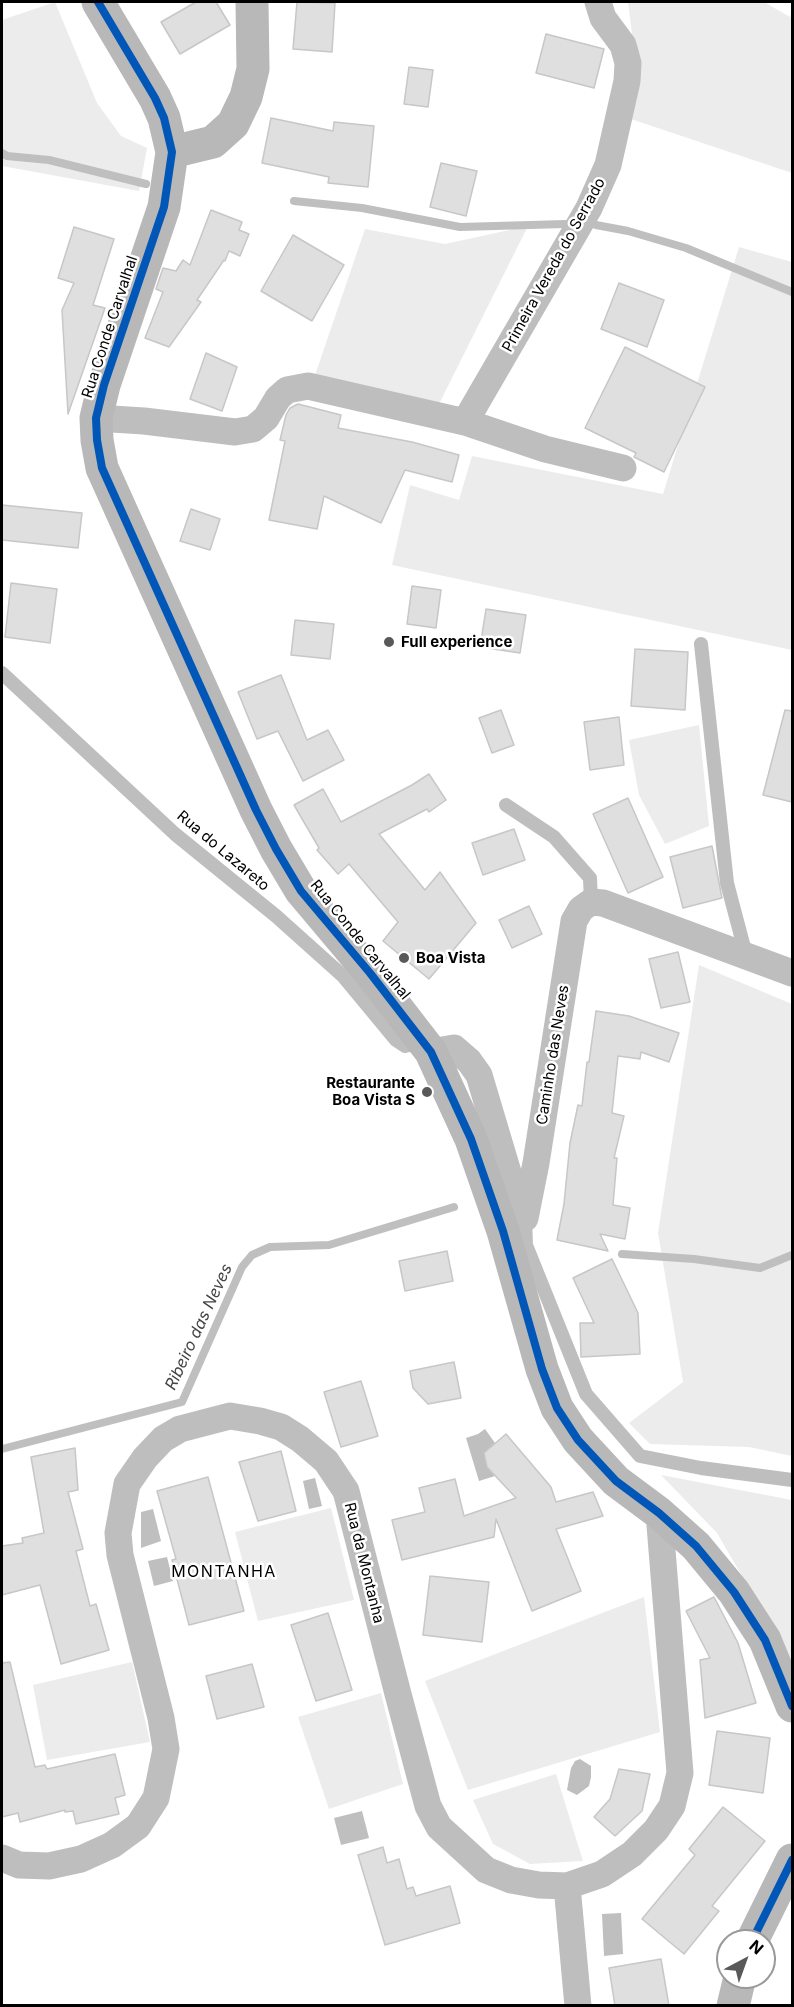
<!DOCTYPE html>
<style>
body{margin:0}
#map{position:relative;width:794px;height:2007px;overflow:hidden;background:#fff;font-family:Inter,sans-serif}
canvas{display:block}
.frame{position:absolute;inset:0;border:3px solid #000;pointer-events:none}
.north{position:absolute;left:716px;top:1929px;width:60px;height:60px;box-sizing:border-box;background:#fff;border:2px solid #999;border-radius:50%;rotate:41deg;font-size:16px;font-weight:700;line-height:24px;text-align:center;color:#000}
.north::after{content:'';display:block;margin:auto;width:21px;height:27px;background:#595959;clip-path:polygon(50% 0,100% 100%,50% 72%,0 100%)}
</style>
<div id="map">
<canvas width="794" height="2007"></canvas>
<div class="frame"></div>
<div class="north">N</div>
</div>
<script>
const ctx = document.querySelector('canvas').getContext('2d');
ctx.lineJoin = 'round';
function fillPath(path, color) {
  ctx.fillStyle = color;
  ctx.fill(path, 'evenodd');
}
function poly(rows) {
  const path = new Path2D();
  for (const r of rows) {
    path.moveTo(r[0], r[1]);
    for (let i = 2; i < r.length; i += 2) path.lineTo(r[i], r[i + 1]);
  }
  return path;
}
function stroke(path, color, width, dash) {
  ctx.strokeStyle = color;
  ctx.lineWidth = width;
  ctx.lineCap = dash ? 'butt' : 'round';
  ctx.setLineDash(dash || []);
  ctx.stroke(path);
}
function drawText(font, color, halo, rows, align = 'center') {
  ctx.font = font + ' Inter,sans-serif';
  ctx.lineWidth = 5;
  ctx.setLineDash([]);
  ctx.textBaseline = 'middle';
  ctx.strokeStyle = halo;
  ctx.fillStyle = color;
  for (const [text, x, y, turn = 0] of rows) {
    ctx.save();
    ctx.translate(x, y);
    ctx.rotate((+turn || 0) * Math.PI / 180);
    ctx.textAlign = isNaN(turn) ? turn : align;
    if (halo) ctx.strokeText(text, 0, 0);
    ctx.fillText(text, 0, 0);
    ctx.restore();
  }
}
fillPath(poly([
 [55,2,97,103,121,136,147,148,139,191,2,166,2,20],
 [628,2,764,2,790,17,792,9,792,173,625,117,636,65],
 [528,226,437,408,314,378,365,229,445,244],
 [739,247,792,262,792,650,392,565,410,485,459,500,472,456,663,494],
 [699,725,709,826,665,844,639,795,629,740],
 [699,965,792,1004,792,1456,749,1447,650,1444,629,1423,683,1382,658,1233],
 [661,1475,792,1500,792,1662,717,1533],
 [331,1508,354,1600,258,1621,235,1532],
 [644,1597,660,1732,468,1790,425,1681],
 [132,1662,150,1742,47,1760,33,1685],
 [381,1693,403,1784,329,1809,298,1717],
 [556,1774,583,1861,530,1864,493,1844,473,1800]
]), '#ececec');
fillPath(poly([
 [485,1429,495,1443,484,1453,487,1467,495,1476,479,1481,466,1438,478,1434],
 [315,1478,322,1506,309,1509,303,1481],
 [153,1509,161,1541,141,1548,141,1512],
 [167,1557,173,1581,154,1586,148,1561],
 [580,1759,591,1766,591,1777,589,1786,577,1795,567,1790,571,1768,575,1761],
 [362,1811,369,1838,341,1845,334,1818],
 [621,1913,623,1954,604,1956,602,1914]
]), '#bfbfbf');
stroke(poly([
 [2,153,7,156,49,160,146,184],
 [294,201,362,208,460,227,565,224],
 [596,225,628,231,686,248,792,292],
 [622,1254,694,1259,760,1268,792,1255],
 [2,1449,182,1402,242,1267,252,1255,270,1247,329,1245,454,1207]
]), '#bfbfbf', 8);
const building = poly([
 [196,2,216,2,230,25,180,54,161,22,196,2],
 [297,2,335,3,332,52,293,49,297,2],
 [546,34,604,49,594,88,536,73,546,34],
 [409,67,433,70,428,107,404,104,409,67],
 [271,118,333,131,334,122,374,126,368,187,328,183,329,177,262,163,271,118],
 [441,163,477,171,466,216,430,207,441,163],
 [211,210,242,222,239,230,249,234,240,256,229,251,225,261,224,260,197,300,201,302,169,347,145,338,163,292,156,289,163,268,176,271,183,260,190,265,211,210],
 [74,227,114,239,93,305,105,308,68,414,62,310,74,283,58,278,74,227],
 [293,235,344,265,312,321,261,291,293,235],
 [619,283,664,300,647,347,601,329,619,283],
 [625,347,705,387,664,472,634,457,636,453,585,428,625,347],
 [206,353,237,367,222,411,190,399,206,353],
 [298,404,341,415,338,428,412,442,459,455,452,482,405,470,381,523,324,496,317,529,269,520,285,441,280,440,286,415,290,408,298,404],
 [2,505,82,513,78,548,2,540,2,505],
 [191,509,220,519,210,550,180,541,191,509],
 [11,583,57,589,50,643,5,637,11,583],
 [412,586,441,590,436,628,407,624,412,586],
 [486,609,526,615,520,653,480,647,486,609],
 [295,620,334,624,330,659,291,655,295,620],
 [635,649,688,652,685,710,631,706,635,649],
 [281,675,307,740,328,730,344,760,303,781,278,731,257,739,238,692,281,675],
 [501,710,514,745,492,753,479,718,501,710],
 [785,710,792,711,792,802,763,795,785,710],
 [619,717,624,765,590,770,584,722,619,717],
 [429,774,446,800,429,812,427,809,379,834,425,890,440,872,476,923,429,979,383,941,398,922,349,864,338,874,317,850,319,848,294,805,323,789,341,822,412,785,429,774],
 [628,798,663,877,628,893,593,814,628,798],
 [514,829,525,860,483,875,472,843,514,829],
 [712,846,722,898,683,908,670,857,712,846],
 [529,906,542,934,512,948,499,920,529,906],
 [678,952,690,1002,661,1008,649,959,678,952],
 [596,1011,629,1016,679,1033,669,1062,641,1052,640,1059,618,1056,612,1113,624,1116,614,1158,617,1158,613,1205,630,1208,625,1239,600,1234,608,1251,557,1240,564,1204,570,1143,578,1105,582,1106,587,1062,589,1062,596,1011],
 [447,1251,453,1281,405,1291,399,1261,447,1251],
 [612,1259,638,1313,640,1354,581,1357,580,1323,594,1323,573,1278,612,1259],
 [454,1362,461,1398,428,1404,413,1388,410,1371,454,1362],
 [361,1381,378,1436,341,1447,324,1392,361,1381],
 [506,1434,551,1487,556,1502,593,1492,603,1516,556,1529,581,1591,532,1611,496,1519,494,1537,402,1560,392,1520,425,1512,419,1488,455,1479,464,1516,516,1498,487,1467,484,1453,506,1434],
 [75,1448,78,1490,68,1492,83,1549,76,1551,90,1606,96,1604,109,1650,61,1664,40,1585,2,1595,2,1546,23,1543,22,1538,44,1533,31,1457,75,1448],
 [281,1451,296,1511,258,1521,239,1462,281,1451],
 [208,1477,244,1611,189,1625,172,1560,176,1559,157,1491,208,1477],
 [430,1576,489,1582,482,1642,423,1635,430,1576],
 [714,1597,738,1643,756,1703,705,1718,700,1660,710,1658,686,1611,714,1597],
 [328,1613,352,1690,316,1701,291,1625,328,1613],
 [10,1662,35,1767,45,1765,47,1769,115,1754,125,1795,115,1798,119,1814,76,1824,73,1811,65,1812,65,1810,20,1822,18,1813,2,1817,2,1663,10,1662],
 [252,1664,264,1707,217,1719,206,1676,252,1664],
 [717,1731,770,1738,763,1793,709,1785,717,1731],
 [619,1769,650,1774,642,1811,615,1836,594,1817,610,1799,619,1769],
 [723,1807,765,1841,712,1906,719,1911,684,1954,642,1919,695,1855,689,1849,723,1807],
 [383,1847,387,1863,399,1859,407,1889,413,1887,416,1896,450,1886,460,1923,385,1945,358,1855,383,1847],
 [661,1959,669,2006,615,2006,609,1968,661,1959]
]);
fillPath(building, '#dfdfdf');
stroke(building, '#c7c7c7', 1.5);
stroke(poly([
 [701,644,727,883,746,955],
 [2,673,175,834,276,916,343,976,396,1040,405,1046,421,1042],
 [506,805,554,837,590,878,591,902],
 [525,1218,526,1245,586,1394,640,1456,701,1468,792,1480]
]), '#bebebe', 14);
stroke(poly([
 [96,418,144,421,235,432,253,429,266,418,278,398,287,390,308,386,465,422,545,449,623,468],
 [465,422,589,208,608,165,627,81,628,63,623,45,603,18,598,2],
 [431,1052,454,1048,469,1061,479,1075,513,1189,525,1218],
 [525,1218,536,1163,574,921,581,909,591,902,603,903,792,973],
 [2,1858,19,1865,49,1866,81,1859,112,1845,138,1826,156,1798,166,1749,161,1718,120,1555,118,1533,127,1484,145,1458,163,1439,180,1429,230,1416,260,1421,281,1427,300,1439,326,1461,346,1491,398,1694,428,1806,439,1827,486,1870,511,1880,539,1885,567,1886,602,1874,632,1854,656,1830,672,1806,680,1773,659,1513],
 [567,1886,578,2006]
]), '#bebebe', 27);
stroke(poly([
 [98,2,155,98,164,118,172,152,164,207,104,385,96,418,97,440,102,468,256,810,276,849,301,891,370,973,431,1052,471,1139,503,1231,542,1369,557,1408,578,1440,616,1481,659,1513,696,1546,734,1592,765,1640,792,1706],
 [172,152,213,142,233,124,246,97,253,69,252,2],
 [752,1941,792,1860],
 [733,2006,740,1977]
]), '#b8b8b8', 33);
stroke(poly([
 [98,2,155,98,164,118,172,152,164,207,104,385,96,418,97,440,102,468,256,810,276,849,301,891,370,973,431,1052,471,1139,503,1231,542,1369,557,1408,578,1440,616,1481,659,1513,696,1546,734,1592,765,1640,792,1706],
 [752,1941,792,1860]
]), '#0057b8', 8);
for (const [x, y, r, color] of [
 [389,642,6,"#595959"],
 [404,958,6,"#595959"],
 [427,1092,6,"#595959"]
]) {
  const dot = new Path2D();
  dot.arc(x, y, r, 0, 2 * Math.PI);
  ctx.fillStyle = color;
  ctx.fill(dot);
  stroke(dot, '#fff', 2);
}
drawText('15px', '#000', '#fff', [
 ["Primeira Vereda do Serrado",554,265,-61],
 ["Rua Conde Carvalhal",110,327,-72],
 ["Rua do Lazareto",223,851,40],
 ["Rua Conde Carvalhal",360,940,51],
 ["Caminho das Neves",553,1055,-81],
 ["Rua da Montanha",364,1563,76]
]);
drawText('bold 15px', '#000', '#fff', [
 ["Full experience",401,642],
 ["Boa Vista",416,958],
 ["Restaurante",415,1083,"right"],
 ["Boa Vista S",415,1100,"right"]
], 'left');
drawText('italic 16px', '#444', '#fff', [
 ["Ribeiro das Neves",199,1327,-65]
]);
ctx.letterSpacing = '1.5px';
drawText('16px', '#000', '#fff', [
 ["MONTANHA",224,1572]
]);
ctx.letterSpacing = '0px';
</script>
